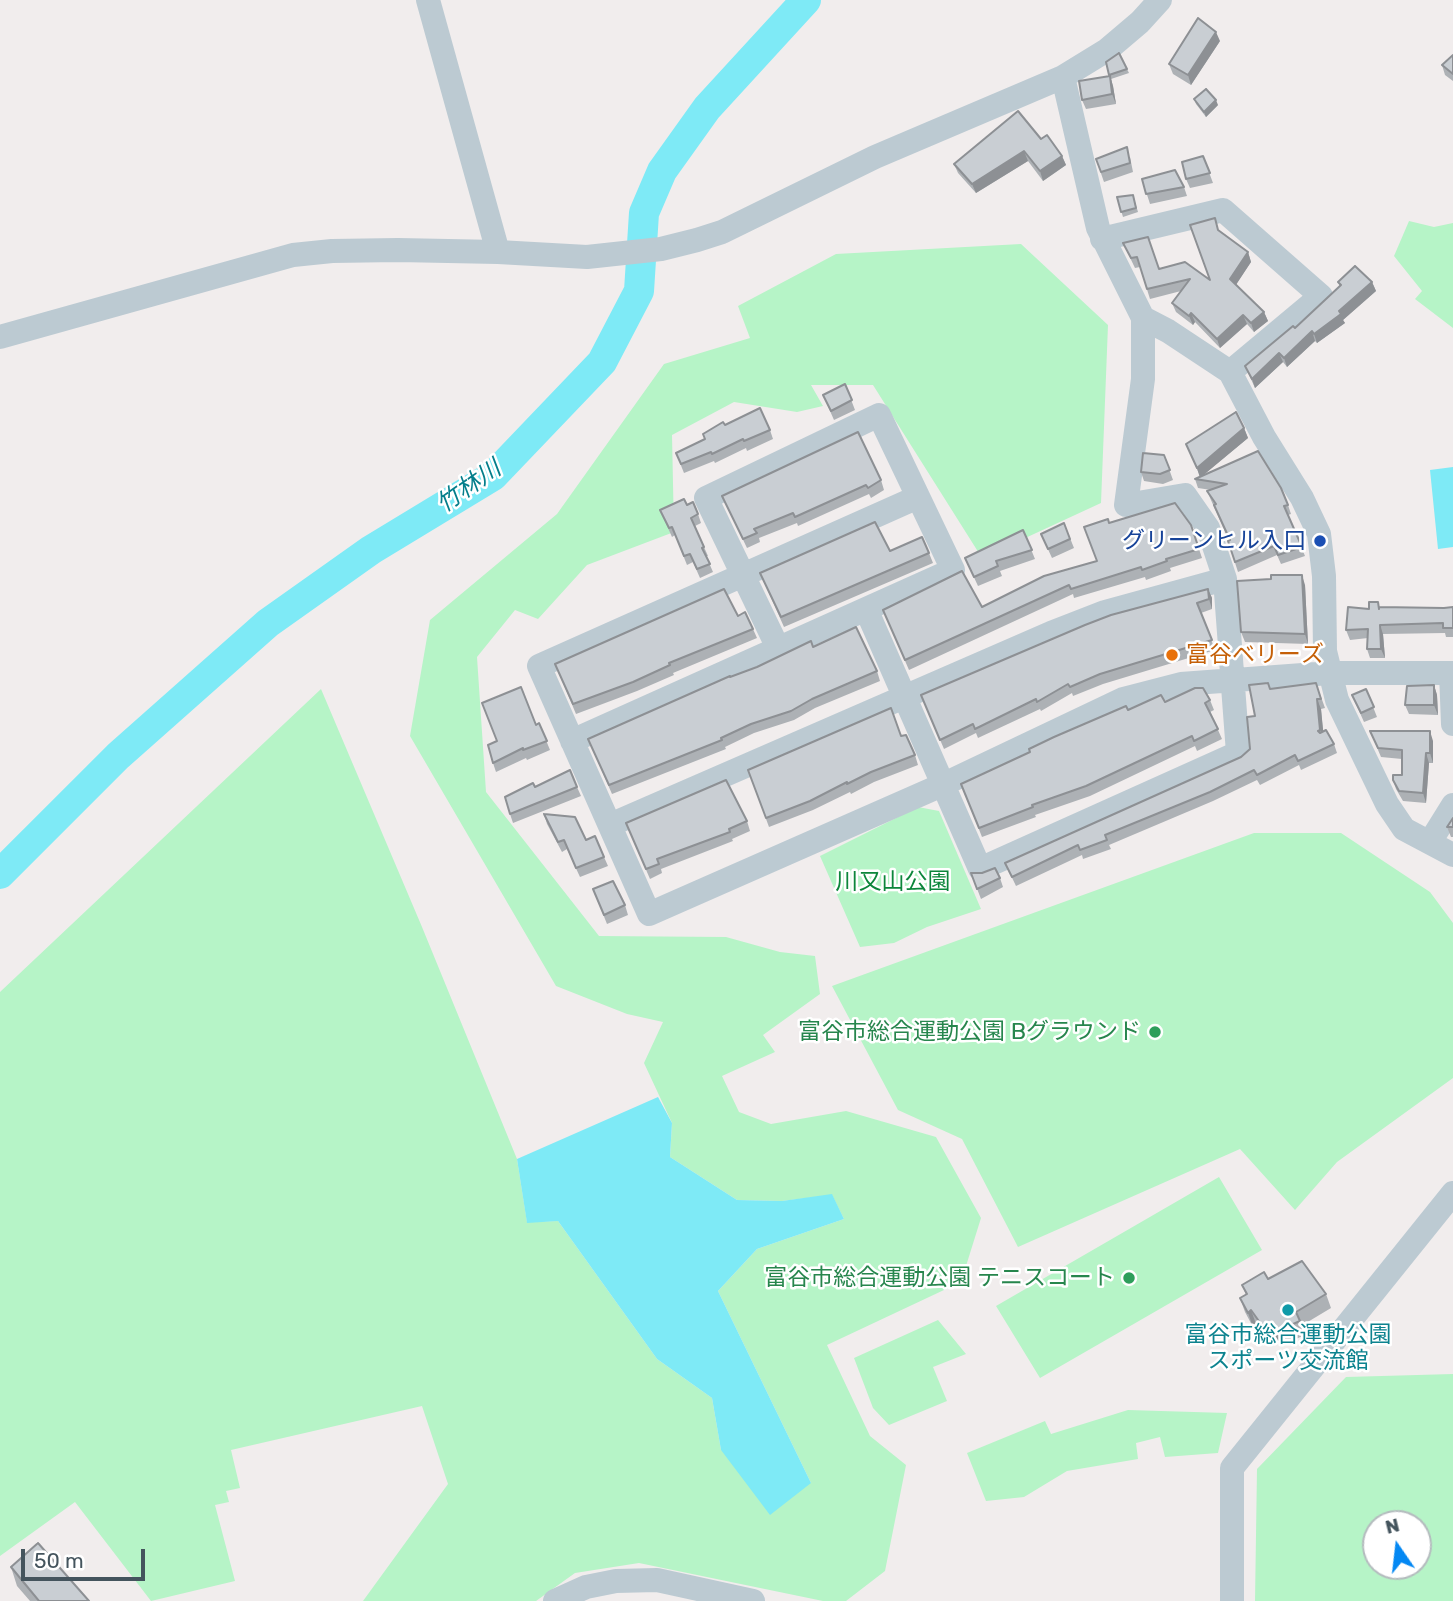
<!DOCTYPE html>
<meta charset="utf-8">
<style>
body{margin:0}
#map{position:relative;width:1453px;height:1601px;overflow:hidden;background:#f1eded;font-family:Rubik,sans-serif}
canvas{display:block}
.north{position:absolute;left:1362px;top:1510px;width:70px;height:70px;box-sizing:border-box;background:#fff;border:2px solid #b4bbbe;border-radius:50%;rotate:346deg;font-size:19px;font-weight:700;line-height:28px;text-align:center;color:#44545d}
.north::after{content:'';display:block;margin:auto;width:24px;height:32px;background:#0488f3;clip-path:polygon(50% 0,100% 100%,50% 72%,0 100%)}
.scale{position:absolute;left:21px;top:1549px;width:124px;height:32px;box-sizing:border-box;border:4px solid #44545d;border-top:0;padding-left:9px;font-size:21px;line-height:24px;white-space:nowrap;color:#44545d;-webkit-text-stroke:5px #fff;paint-order:stroke}
</style>
<div id="map">
<canvas width="1453" height="1601"></canvas>
<div class="north">N</div>
<div class="scale">50 m</div>
</div>
<script>
const ctx = document.querySelector('canvas').getContext('2d');
ctx.lineJoin = 'round';
function fillPath(path, color) {
  ctx.fillStyle = color;
  ctx.fill(path, 'evenodd');
}
function poly(rows) {
  const path = new Path2D();
  for (const r of rows) {
    path.moveTo(r[0], r[1]);
    for (let i = 2; i < r.length; i += 2) path.lineTo(r[i], r[i + 1]);
  }
  return path;
}
function stroke(path, color, width, dash) {
  ctx.strokeStyle = color;
  ctx.lineWidth = width;
  ctx.lineCap = dash ? 'butt' : 'round';
  ctx.setLineDash(dash || []);
  ctx.stroke(path);
}
function drawText(font, color, halo, rows, align = 'center') {
  ctx.font = font + ' Rubik,"Noto Sans JP",sans-serif';
  ctx.lineWidth = 5;
  ctx.setLineDash([]);
  ctx.textBaseline = 'middle';
  ctx.strokeStyle = halo;
  ctx.fillStyle = color;
  for (const [text, x, y, turn = 0] of rows) {
    ctx.save();
    ctx.translate(x, y);
    ctx.rotate((+turn || 0) * Math.PI / 180);
    ctx.textAlign = isNaN(turn) ? turn : align;
    if (halo) ctx.strokeText(text, 0, 0);
    ctx.fillText(text, 0, 0);
    ctx.restore();
  }
}
fillPath(poly([
 [1409,221,1434,227,1453,223,1453,328,1415,299,1422,291,1394,256],
 [1021,244,1108,325,1101,503,982,558,873,385,811,385,823,406,797,412,734,402,672,435,674,532,587,565,538,619,515,610,477,657,486,792,599,936,726,937,780,952,815,956,820,994,763,1035,775,1052,722,1076,739,1112,771,1124,846,1111,936,1137,981,1218,961,1282,827,1345,870,1436,906,1465,885,1571,846,1601,823,1601,639,1563,575,1573,536,1601,363,1601,448,1484,422,1406,231,1450,240,1488,226,1491,229,1502,215,1505,235,1581,151,1601,75,1502,0,1556,0,992,321,689,422,927,517,1159,527,1222,558,1221,657,1359,712,1398,721,1450,811,1483,718,1291,757,1249,844,1219,832,1195,782,1201,737,1200,670,1157,672,1123,644,1063,663,1022,627,1014,556,986,410,736,430,620,557,514,664,364,750,338,738,306,836,254],
 [918,807,939,811,981,909,927,927,894,943,860,947,820,856],
 [1254,833,1341,833,1430,892,1453,923,1453,1078,1337,1162,1295,1210,1240,1149,1018,1247,962,1139,898,1110,832,986],
 [1219,1177,1262,1250,1040,1378,996,1306],
 [938,1320,966,1354,933,1367,947,1401,889,1425,873,1408,854,1358],
 [1453,1374,1453,1601,1255,1601,1257,1469,1346,1377],
 [1376,1524,1418,1524,1418,1566,1376,1566],
 [1128,1410,1227,1413,1218,1453,1165,1457,1160,1437,1136,1443,1138,1459,1067,1471,1024,1497,986,1501,967,1453,1045,1421,1051,1434]
]), '#b6f4c7');
fillPath(poly([
 [1453,467,1453,547,1438,549,1430,470],
 [658,1097,672,1123,670,1157,737,1200,782,1201,832,1194,844,1219,757,1249,718,1291,811,1483,770,1515,721,1450,712,1398,657,1359,558,1221,527,1223,517,1159]
]), '#7eeaf6');
stroke(poly([
 [0,874,118,756,268,623,371,550,493,476,602,362,639,291,644,213,662,171,707,108,806,0]
]), '#7eeaf6', 30);
stroke(poly([
 [428,0,498,252],
 [1102,239,1223,210,1321,296,1230,372],
 [1143,318,1168,331,1230,372,1264,437,1302,498,1319,534,1324,576,1325,651,1337,700,1387,804,1404,829,1453,855],
 [0,337,293,255,332,251,398,250,498,252,587,257,661,249,697,240,722,232,875,157,1063,77,1107,50,1140,22,1160,0],
 [918,497,539,666,649,914,942,785,1123,699,1181,684,1330,673,1453,673],
 [866,609,980,869,1238,753,1225,579,1208,528,1185,495,1126,505,1143,379,1143,318,1098,228,1063,77],
 [1451,673,1453,724],
 [572,741,953,570,879,415,706,498,778,648],
 [610,825,1051,633,1105,612,1225,579],
 [1430,842,1453,805],
 [555,1601,586,1587,616,1581,657,1580,753,1601],
 [1232,1601,1232,1468,1453,1193]
]), '#bccad2', 24);
fillPath(poly([
 [1220,41,1191,85,1173,74,1169,64],
 [1453,55,1453,81,1445,75,1442,65],
 [1106,62,1127,69,1129,73,1111,79,1113,86,1116,104,1086,109,1082,100,1110,76],
 [1194,99,1218,105,1206,117,1196,104],
 [1041,139,1062,156,1066,165,1043,181,1028,161,976,193,958,173,954,164],
 [1203,156,1213,183,1190,188,1186,179],
 [1130,157,1133,172,1104,182,1096,159],
 [1142,179,1184,187,1187,196,1150,204],
 [1133,195,1138,212,1123,217,1117,197],
 [1219,230,1248,252,1251,262,1236,284,1264,312,1268,321,1254,332,1247,324,1220,348,1195,322,1193,325,1176,312,1172,303,1181,291,1150,299,1140,267,1135,268,1123,243,1159,269,1210,280],
 [1338,282,1372,282,1376,291,1343,320,1345,323,1317,343,1315,341,1287,367,1283,362,1255,388,1245,366,1295,328,1340,287],
 [845,384,855,410,834,420,823,395],
 [725,425,770,430,773,439,747,451,746,448,715,463,714,461,684,473,676,453,704,439],
 [1244,428,1248,438,1203,475,1288,505,1291,514,1288,515,1305,556,1281,564,1277,555,1238,572,1228,541,1229,541,1207,491,1211,490,1198,488,1195,479,1200,476,1186,444],
 [1164,455,1173,480,1163,484,1144,481,1141,472],
 [881,480,884,490,871,498,869,494,798,526,797,523,759,538,760,542,747,548,722,496],
 [687,505,698,514,701,523,695,526,704,547,708,556,706,556,713,572,700,578,693,562,687,565,675,535,672,537,660,510],
 [1064,523,1074,548,1052,558,1041,534],
 [1109,523,1191,525,1202,558,1170,568,1171,571,1146,580,1145,577,1074,598,1073,594,909,670,883,610,982,607,1097,561],
 [1023,530,1035,559,1000,571,1002,576,978,586,965,558],
 [890,551,929,553,933,563,784,627,760,573],
 [1271,579,1305,585,1308,644,1245,642,1241,632],
 [1208,589,1212,598,1212,609,1201,613,1215,650,1103,684,1073,696,1072,693,1041,711,1040,709,978,738,976,733,944,749,921,695],
 [1380,607,1444,608,1453,607,1453,637,1446,637,1445,633,1383,634,1385,658,1370,658,1367,649,1368,638,1350,640,1346,630,1369,609],
 [738,616,753,629,757,638,673,673,674,675,637,691,576,714,555,664],
 [813,647,877,671,880,681,815,708,794,720,754,733,725,747,726,749,612,794,588,739,730,677],
 [1316,683,1325,708,1321,709,1323,732,1334,744,1337,753,1301,770,1299,765,1260,785,1257,780,1213,801,1109,845,1111,849,1083,859,1082,855,1016,886,1005,863,1241,757,1250,749,1255,716,1271,689],
 [1434,685,1437,695,1438,715,1409,714,1405,705],
 [1366,689,1377,717,1364,722,1352,695],
 [1210,700,1214,710,1210,712,1222,739,1197,751,1195,746,1090,796,1035,815,1036,817,982,837,961,784,1128,710,1165,702],
 [539,723,550,750,527,760,526,758,496,772,493,763],
 [1370,731,1433,741,1433,763,1429,763,1426,803,1403,801,1396,789,1393,780,1402,775,1402,759,1381,757],
 [901,736,915,755,918,765,874,782,851,794,850,792,813,810,769,827,748,770],
 [535,787,577,787,581,796,513,823,510,814],
 [544,814,586,840,604,857,608,866,580,877,567,849,562,852,547,824],
 [1453,818,1453,837,1451,837,1447,827],
 [747,821,750,831,732,839,733,841,661,869,662,873,650,879,626,823],
 [971,873,1000,878,1003,887,981,899],
 [593,889,625,905,628,915,607,924],
 [1268,1279,1326,1294,1331,1308,1301,1326,1305,1335,1282,1345,1279,1340,1271,1345,1256,1324,1253,1327,1245,1312,1240,1298,1246,1295,1242,1285],
 [11,1567,89,1601,30,1601,17,1586]
]), '#adb1b5');
fillPath(poly([
 [1216,32,1220,41,1191,85,1188,75],
 [1110,76,1113,86,1116,104,1112,94],
 [1216,100,1218,105,1206,117,1204,112],
 [1024,151,1028,161,976,193,972,184],
 [1062,156,1066,165,1043,181,1040,171],
 [1248,252,1251,262,1234,288,1230,279],
 [1372,282,1376,291,1343,320,1345,323,1317,343,1314,334],
 [1264,312,1268,321,1254,332,1251,323],
 [1191,313,1195,322,1193,325,1189,316],
 [1243,315,1247,324,1220,348,1217,339],
 [1312,331,1315,341,1287,367,1284,358],
 [1279,353,1283,362,1255,388,1252,379],
 [1244,428,1248,438,1200,478,1197,468],
 [1302,575,1305,585,1308,644,1305,634],
 [1208,589,1212,598,1212,609,1209,599],
 [1380,625,1383,634,1385,658,1381,649],
 [1434,685,1437,695,1438,715,1434,705],
 [1317,699,1321,709,1324,739,1320,730],
 [1430,731,1433,741,1433,763,1430,753],
 [1426,753,1429,763,1426,803,1423,793],
 [1251,1310,1256,1324,1253,1327,1248,1313],
 [1274,1326,1279,1340,1271,1345,1266,1331]
]), '#8d9094');
const building = poly([
 [1198,18,1216,32,1188,75,1169,64,1198,18],
 [1119,53,1127,69,1109,75,1106,62,1119,53],
 [1453,55,1453,74,1442,65,1453,55],
 [1110,76,1112,94,1082,100,1079,81,1110,76],
 [1206,89,1216,100,1204,112,1194,99,1206,89],
 [1018,111,1041,139,1047,135,1062,156,1040,171,1024,151,972,184,954,164,1018,111],
 [1127,147,1130,163,1101,172,1096,159,1127,147],
 [1203,156,1210,173,1186,179,1182,162,1203,156],
 [1175,170,1184,187,1146,194,1142,179,1175,170],
 [1133,195,1136,208,1121,212,1117,197,1133,195],
 [1215,218,1218,230,1248,252,1230,279,1264,312,1251,323,1243,315,1217,339,1191,313,1189,316,1172,303,1190,279,1147,289,1137,257,1131,258,1123,243,1148,237,1159,269,1185,262,1210,280,1190,225,1215,218],
 [1355,266,1372,282,1339,311,1341,314,1314,334,1312,331,1284,358,1279,353,1252,379,1245,366,1293,326,1295,328,1341,285,1338,282,1355,266],
 [845,384,852,400,831,411,823,395,845,384],
 [760,408,770,430,744,441,743,439,712,454,711,452,681,464,676,453,705,439,703,434,723,422,725,425,760,408],
 [1236,412,1244,428,1197,468,1186,444,1236,412],
 [858,432,881,480,868,488,866,485,795,517,793,513,754,529,757,533,743,539,722,496,858,432],
 [1258,451,1281,488,1288,505,1284,506,1302,547,1278,555,1274,546,1235,562,1228,541,1230,540,1214,505,1216,504,1207,491,1227,484,1195,479,1258,451],
 [1143,453,1164,455,1170,470,1160,474,1141,472,1143,453],
 [684,499,687,505,693,502,698,514,691,518,704,547,702,548,710,564,697,569,690,554,684,556,672,527,669,528,660,510,684,499],
 [1175,503,1191,525,1199,549,1166,559,1167,561,1142,570,1141,567,1071,589,1069,585,905,660,883,610,962,571,982,607,1044,576,1097,561,1084,527,1108,519,1109,523,1175,503],
 [875,522,890,551,922,537,929,553,781,617,760,573,875,522],
 [1064,523,1070,539,1048,549,1041,534,1064,523],
 [1023,530,1032,550,996,561,998,566,974,577,965,558,1023,530],
 [1271,575,1302,575,1305,634,1241,632,1237,581,1271,579,1271,575],
 [724,589,738,616,745,612,753,629,669,663,670,665,633,682,573,704,555,664,724,589],
 [1208,589,1209,599,1197,603,1212,640,1100,674,1070,687,1068,684,1037,702,1036,699,975,729,973,724,940,740,921,695,1085,625,1111,615,1208,589],
 [1369,602,1378,602,1379,609,1379,607,1444,608,1453,607,1453,628,1443,628,1443,623,1380,625,1381,649,1367,649,1368,629,1346,630,1348,607,1369,609,1369,602],
 [856,627,877,671,812,699,791,711,751,724,721,738,722,740,609,785,588,739,730,676,730,677,757,667,811,641,813,647,856,627],
 [1268,683,1270,689,1316,683,1321,699,1317,699,1320,730,1318,731,1320,733,1326,730,1334,744,1298,761,1295,755,1257,775,1254,770,1210,792,1105,835,1107,840,1080,850,1078,845,1012,877,1005,863,1241,757,1250,749,1247,717,1255,716,1249,685,1268,683],
 [1434,685,1434,705,1405,705,1407,686,1434,685],
 [521,687,536,725,539,723,547,741,523,750,523,748,493,763,488,745,497,741,482,703,521,687],
 [1195,688,1203,688,1210,700,1205,703,1218,729,1194,741,1192,736,1086,786,1032,805,1033,807,979,828,961,784,1030,752,1029,749,1054,737,1126,706,1128,710,1161,695,1165,702,1195,688],
 [1366,689,1374,707,1361,713,1352,695,1366,689],
 [891,708,901,736,906,735,915,755,871,772,847,784,847,782,810,801,766,818,748,770,891,708],
 [1370,731,1430,731,1430,753,1426,753,1423,793,1399,791,1393,780,1393,775,1402,775,1402,750,1378,748,1370,731],
 [570,770,577,787,510,814,505,797,533,783,535,787,570,770],
 [726,780,747,821,729,829,730,832,657,859,659,864,646,869,626,823,726,780],
 [544,814,575,817,586,840,595,836,604,857,576,868,564,840,558,842,544,814],
 [1453,818,1453,827,1447,827,1453,818],
 [995,868,1000,878,977,889,971,873,982,873,995,868],
 [613,881,625,905,604,915,593,889,613,881],
 [1302,1261,1326,1294,1296,1312,1300,1321,1277,1331,1274,1326,1266,1331,1251,1310,1248,1313,1240,1298,1247,1294,1242,1285,1264,1272,1268,1279,1302,1261],
 [38,1543,89,1601,39,1601,11,1567,38,1543]
]);
fillPath(building, '#c9ced3');
stroke(building, '#8d9094', 2);
for (const [x, y, r, color] of [
 [1320,541,7,"#1a4fb4"],
 [1172,655,7,"#e8710a"],
 [1155,1032,7,"#2e9e5b"],
 [1129,1278,7,"#2e9e5b"],
 [1288,1310,7,"#0f9aa8"]
]) {
  const dot = new Path2D();
  dot.arc(x, y, r, 0, 2 * Math.PI);
  ctx.fillStyle = color;
  ctx.fill(dot);
  stroke(dot, '#fff', 2.5);
}
drawText('23px', '#164399', '#fff', [
 ["グリーンヒル入口",1306,541]
], 'right');
drawText('23px', '#c56008', '#fff', [
 ["富谷ベリーズ",1186,655]
], 'left');
drawText('23px', '#0c863b', '#fff', [
 ["川又山公園",893,882]
]);
drawText('23px', '#27864d', '#fff', [
 ["富谷市総合運動公園 Bグラウンド",1141,1032],
 ["富谷市総合運動公園 テニスコート",1115,1278]
], 'right');
drawText('23px', '#0d838f', '#fff', [
 ["富谷市総合運動公園",1288,1335],
 ["スポーツ交流館",1288,1361]
]);
drawText('italic 24px', '#047e8b', '#fff', [
 ["竹林川",469,487,-35]
]);
</script>
